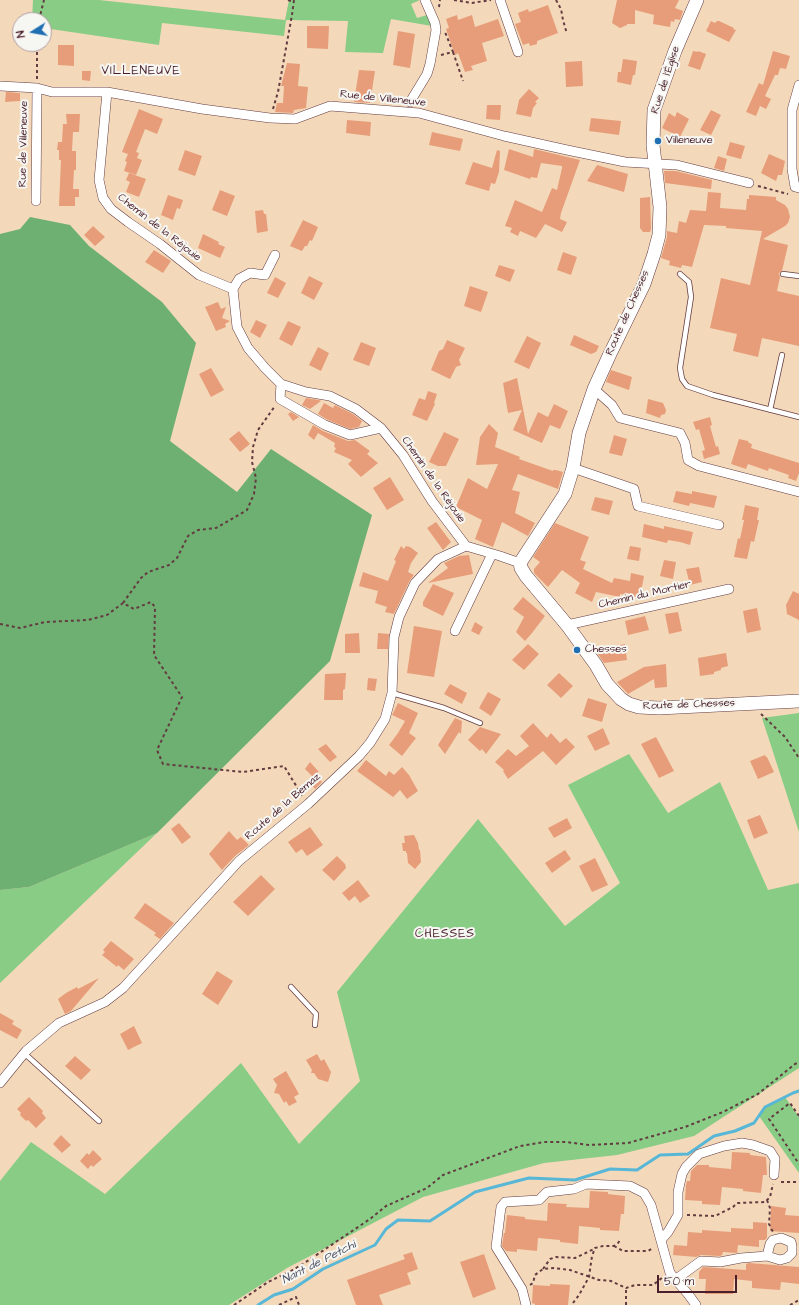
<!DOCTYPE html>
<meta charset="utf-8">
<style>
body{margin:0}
#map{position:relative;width:799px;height:1305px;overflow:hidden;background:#f3d9ba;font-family:"Architects Daughter",sans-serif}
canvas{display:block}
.north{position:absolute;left:12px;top:12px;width:40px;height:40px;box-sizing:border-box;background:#f6f6f2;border:1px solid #b1a0a2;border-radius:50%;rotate:259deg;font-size:11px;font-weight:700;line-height:16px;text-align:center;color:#4a1f2b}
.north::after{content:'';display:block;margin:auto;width:14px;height:18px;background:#1f6fb2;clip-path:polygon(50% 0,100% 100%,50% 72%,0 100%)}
.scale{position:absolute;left:657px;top:1275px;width:80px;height:18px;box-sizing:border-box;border:2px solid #4a1f2b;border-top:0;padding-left:5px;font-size:12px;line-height:14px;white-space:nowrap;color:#4a1f2b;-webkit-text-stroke:3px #f6f6f2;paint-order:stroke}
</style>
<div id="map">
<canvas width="799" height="1305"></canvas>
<div class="north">N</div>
<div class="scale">50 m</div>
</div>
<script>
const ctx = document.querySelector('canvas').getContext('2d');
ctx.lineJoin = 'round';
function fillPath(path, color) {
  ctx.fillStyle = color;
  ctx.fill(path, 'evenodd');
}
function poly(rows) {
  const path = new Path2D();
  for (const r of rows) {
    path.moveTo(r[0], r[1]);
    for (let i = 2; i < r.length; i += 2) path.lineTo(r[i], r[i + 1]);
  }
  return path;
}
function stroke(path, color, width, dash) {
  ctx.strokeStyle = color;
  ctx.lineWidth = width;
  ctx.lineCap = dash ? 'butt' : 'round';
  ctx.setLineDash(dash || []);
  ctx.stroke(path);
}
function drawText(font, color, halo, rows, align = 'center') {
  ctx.font = font + ' "Architects Daughter",sans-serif';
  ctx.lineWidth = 4;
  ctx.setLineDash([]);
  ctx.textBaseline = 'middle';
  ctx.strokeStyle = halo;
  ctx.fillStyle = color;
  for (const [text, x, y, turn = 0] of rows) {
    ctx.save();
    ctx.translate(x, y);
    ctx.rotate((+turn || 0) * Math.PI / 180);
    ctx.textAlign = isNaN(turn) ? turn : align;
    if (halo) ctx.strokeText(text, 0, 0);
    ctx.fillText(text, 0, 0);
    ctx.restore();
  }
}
fillPath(poly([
 [33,0,99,0,285,20,289,0,420,0,411,4,417,18,427,15,432,26,391,19,383,53,345,52,348,21,286,20,284,36,162,23,159,45,44,28,44,20,32,20],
 [799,713,799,832,762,718],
 [629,754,668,813,720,782,768,890,799,883,799,1068,694,1136,617,1155,544,1163,423,1197,287,1268,229,1305,0,1305,0,1181,31,1142,105,1194,241,1063,299,1144,360,1081,337,992,478,819,565,926,620,883,568,785],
 [157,833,0,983,0,890,29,887],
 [785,1097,799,1117,799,1173,759,1116,765,1107]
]), '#88cc85');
fillPath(poly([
 [30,217,70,225,89,246,162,302,196,343,170,441,237,492,271,449,372,515,330,661,157,833,29,887,0,890,0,234,20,229]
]), '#6eb072');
stroke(poly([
 [258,1305,274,1295,293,1289,323,1269,375,1245,386,1229,398,1220,430,1221,475,1192,521,1180,529,1178,575,1180,610,1169,637,1170,660,1155,688,1154,714,1136,735,1131,754,1123,765,1107,793,1093,799,1091]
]), '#58b7d6', 3);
fillPath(poly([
 [617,0,679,0,675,8,683,11,680,20,675,19,674,22,671,21,670,27,653,24,654,15,635,10,635,24,627,24,627,25,620,28,612,23],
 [548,5,558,33,537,41,537,44,530,46,529,43,523,45,515,24,521,22,518,13,528,9,529,12],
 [457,15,458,20,472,15,475,27,498,19,504,36,482,43,487,61,471,66,473,70,465,72,458,53,455,55,446,29,449,28,446,19],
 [711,21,715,23,717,21,719,21,734,28,733,29,736,30,729,42,706,31],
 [307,26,329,26,328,49,307,48],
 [398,31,415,34,410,68,393,65],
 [58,45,74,45,74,66,58,65],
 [693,51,698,52,698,51,706,54,700,70,688,66],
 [773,51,790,56,786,69,780,68,778,75,775,75,765,96,771,99,766,109,760,106,756,116,746,112,759,83,763,85],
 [623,59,637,61,635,75,633,75,631,85,617,82,618,72,621,72],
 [582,61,583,86,566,87,565,62],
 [287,63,300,64,298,86,308,87,306,108,294,110,293,113,275,112,277,103,283,103,284,86,281,86],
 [359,70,375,71,370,103,354,102],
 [82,71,91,71,90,81,82,80],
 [529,89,539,98,535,102,537,103,533,108,531,117,516,114,519,100],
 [6,92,20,93,20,101,5,102],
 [487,105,501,105,500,120,486,119],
 [139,109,163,119,157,134,145,129,136,152,139,153,137,158,142,160,136,175,124,171,127,162,125,161,128,154,122,152],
 [711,110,721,115,711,135,700,130],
 [677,112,689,119,680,137,662,128,669,113,675,117],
 [66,114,80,114,79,132,73,132,72,151,76,151,76,170,74,170,73,189,79,189,79,197,75,197,75,206,59,206,61,160,59,160,59,150,57,150,58,142,62,142,63,124,67,124],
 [591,118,621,121,619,135,589,131],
 [347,120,371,122,370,136,346,133],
 [432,132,463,139,460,151,429,145],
 [730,142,745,146,741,159,726,155],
 [509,149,533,157,534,149,580,160,561,213,560,219,567,222,562,232,545,224,536,238,520,231,518,236,510,232,512,228,505,226,515,200,542,212,552,188,557,190,562,168,562,166,541,163,537,178,531,177,530,179,504,170],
 [185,150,202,156,195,176,178,170],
 [497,150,500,151,499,172,495,184,491,183,489,191,465,184,473,162,492,168],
 [769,154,785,161,782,175,778,175,776,181,761,173],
 [718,156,727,159,724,171,714,168],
 [597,165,628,174,624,192,587,181],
 [664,171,676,171,712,180,711,189,665,183],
 [129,173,146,179,139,197,126,192,130,182,126,180],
 [220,190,235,196,227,216,212,210],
 [708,192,721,193,720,208,746,210,747,199,749,199,749,195,776,197,776,200,785,205,788,209,790,217,788,223,785,226,763,239,788,245,782,271,779,273,780,277,777,291,799,296,799,346,762,338,758,357,733,351,737,334,710,328,721,278,750,285,762,231,726,228,726,226,704,225,692,267,682,265,681,268,669,265,670,261,661,258,667,237,667,231,677,233,679,221,686,223,690,210,706,211],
 [168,195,183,200,180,209,177,208,173,220,161,215],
 [650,197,651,229,650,232,643,232,640,228,640,198],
 [263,210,264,214,266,214,268,231,257,233,255,211],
 [303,220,318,227,312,241,310,240,307,246,305,246,302,251,290,246],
 [93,226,105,237,95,246,84,235],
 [203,234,219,242,218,244,225,247,220,258,198,248],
 [154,250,171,261,163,273,145,262],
 [563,252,577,257,571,275,557,270],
 [499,265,515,270,510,282,495,276],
 [309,276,323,283,314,300,301,293],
 [275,277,286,283,278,298,267,293],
 [470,286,488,292,481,312,464,306],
 [218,302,221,309,226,307,222,318,230,321,225,324,226,327,216,331,205,307],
 [256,320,267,325,260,338,250,332],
 [288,321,301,327,292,346,279,339],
 [574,335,599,346,596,352,591,354,570,345],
 [527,336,541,343,529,369,514,362],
 [447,340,465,348,459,360,461,365,456,367,450,379,431,370,439,351,443,349],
 [361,342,376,348,369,366,353,360],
 [318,347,329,353,321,371,309,365],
 [211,368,224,390,211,397,199,374],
 [611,370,632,377,629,390,606,382],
 [517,378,528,434,538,412,548,417,554,404,568,411,560,429,550,425,542,443,513,430,522,410,508,413,503,383],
 [428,391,437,394,434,403,435,404,427,421,412,415,419,398,425,400],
 [306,398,319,400,321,401,310,409,302,405],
 [648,399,663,403,666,410,665,414,661,415,660,418,646,413],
 [324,403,333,408,335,405,353,414,362,421,359,427,350,429,328,420,318,414],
 [291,412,299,417,293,421,288,414],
 [710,417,712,425,710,426,716,447,718,446,720,454,704,459,702,451,705,450,699,429,696,430,693,422],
 [489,424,498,433,495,447,520,457,519,459,553,471,553,470,556,470,563,472,558,489,518,474,512,490,520,492,515,513,535,523,528,536,502,522,493,547,475,539,482,520,456,507,468,478,487,489,498,464,476,465,480,437],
 [313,425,323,431,348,441,355,440,370,451,367,454,378,463,361,477,348,464,352,460,334,452,336,448,334,447,335,443,318,433,314,440,308,435],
 [239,431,250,444,240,452,229,439],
 [444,432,459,439,446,466,438,466,429,462],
 [614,435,627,439,622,456,609,453],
 [739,439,748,441,749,443,752,444,751,448,799,463,799,473,796,481,788,478,789,475,769,468,768,471,748,464,746,469,731,464],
 [390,477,404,500,387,510,373,488],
 [676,491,692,494,692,491,717,496,714,508,690,503,689,506,673,502],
 [595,497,613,501,609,515,591,510],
 [745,505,759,508,757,520,759,520,754,542,751,541,747,559,734,557,738,538,740,539,744,520,742,520],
 [436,522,451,542,443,550,427,528],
 [555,523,589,537,580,560,586,562,583,569,612,583,614,578,630,581,631,573,644,576,640,598,620,594,620,597,596,592,592,602,575,593,580,583,562,570,548,587,534,573,534,569,540,562,533,557],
 [644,524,664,529,664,526,693,532,690,545,680,542,680,541,680,542,668,540,667,543,642,537],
 [401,546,404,549,406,546,410,547,418,553,411,563,408,572,414,575,410,580,394,614,385,612,387,607,375,603,378,591,359,586,363,572,388,581,396,561,394,560],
 [630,546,641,548,639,561,627,559],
 [469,555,473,574,428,583,448,568,444,563,459,556],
 [664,560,676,562,673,579,660,576],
 [699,567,702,582,690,585,686,569],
 [433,584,454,593,443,616,423,606,423,602],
 [793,591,799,594,799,620,787,614,786,605],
 [523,597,545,616,532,633,525,641,516,632,524,617,513,609],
 [757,608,761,630,747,633,743,611],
 [678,612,682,631,669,634,665,614],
 [645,616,649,630,628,635,625,621],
 [475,622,483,627,479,635,471,631],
 [414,626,442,631,434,677,407,673],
 [359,633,360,653,345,653,345,634],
 [378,633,389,634,388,649,377,649],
 [528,644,539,654,524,670,512,660],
 [625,644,627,660,604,663,595,650],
 [726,653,728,666,721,668,721,670,714,672,714,674,700,676,698,658],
 [666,664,667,687,655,688,654,679,628,694,617,682,644,667],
 [346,673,345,689,343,690,343,700,324,700,325,674],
 [559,673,573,686,561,698,547,685],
 [368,678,377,679,375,691,367,690],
 [450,684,467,693,462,704,444,694],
 [488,692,501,699,491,716,479,708],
 [588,698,607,704,602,722,582,716],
 [398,703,418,713,409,733,416,738,402,756,389,745,398,733,405,721,392,715],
 [455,718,462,721,461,734,459,732,445,754,438,745],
 [533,723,547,738,551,733,560,743,566,738,575,747,556,765,543,751,508,779,503,771,504,770,495,762,508,749,516,756,529,746,520,736],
 [480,727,501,734,486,754,482,749,480,751,468,740],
 [603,728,610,744,595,751,587,736],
 [656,737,674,771,659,778,641,744],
 [326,744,337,757,330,762,318,749],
 [765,755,766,757,767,757,774,772,758,779,750,761],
 [366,760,386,776,389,771,394,775,402,767,409,775,418,791,407,799,400,790,393,797,357,771],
 [310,762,319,772,315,775,322,782,315,789,308,781,313,777,305,769],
 [760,815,768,833,754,839,747,820],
 [567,818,572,828,554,838,548,828],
 [179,823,191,837,182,844,171,829],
 [310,827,323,845,307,856,302,849,296,853,288,842],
 [229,831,237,840,241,837,249,845,235,856,222,870,209,854],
 [414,835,418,843,419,850,420,850,421,862,415,869,408,863,407,853,406,853,406,851,403,851,402,843,405,843,404,836],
 [565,850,571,859,552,873,545,863],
 [337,856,345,864,346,868,334,881,322,870],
 [595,858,608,885,592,892,579,866],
 [261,875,275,889,248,916,233,902],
 [358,880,370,896,360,903,355,896,349,901,342,893],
 [145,903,174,923,160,939,154,935,156,933,134,918],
 [111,941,134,959,124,970,118,965,117,967,102,955,105,952,103,950],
 [217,971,233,981,218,1005,202,994],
 [99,978,71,1011,65,1014,58,999,66,993,77,987,78,989],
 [0,1013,14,1021,12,1024,22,1030,17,1039,0,1030],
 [134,1026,142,1043,128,1050,120,1034],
 [317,1054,321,1061,324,1059,331,1072,328,1082,318,1079,314,1073,311,1073,312,1070,306,1060],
 [75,1056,91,1070,81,1080,65,1066],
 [286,1071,299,1094,294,1097,297,1102,289,1106,286,1101,284,1103,279,1094,274,1093,277,1085,273,1079],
 [29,1097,43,1111,42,1113,46,1118,36,1128,28,1120,26,1121,20,1115,21,1113,17,1109],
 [61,1135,71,1145,62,1153,53,1144],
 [93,1150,102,1159,93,1167,91,1165,88,1169,80,1161,87,1153,89,1155],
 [732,1152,750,1153,750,1155,766,1157,767,1175,763,1175,761,1193,743,1191,743,1189,722,1187,720,1205,702,1204,702,1201,685,1200,686,1185,687,1181,690,1181,691,1171,697,1165,709,1165,709,1167,731,1169],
 [590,1191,608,1192,608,1194,625,1196,624,1214,621,1214,619,1231,600,1230,600,1228,579,1226,578,1244,560,1242,560,1240,538,1238,537,1251,517,1249,517,1252,506,1251,502,1246,504,1233,505,1233,507,1215,525,1217,525,1219,547,1221,548,1203,567,1204,566,1207,589,1208],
 [771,1206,786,1208,785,1215,799,1216,799,1233,770,1231],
 [753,1222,767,1223,767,1238,765,1240,759,1240,759,1247,738,1245,737,1253,723,1252,722,1255,720,1256,701,1255,696,1257,673,1255,674,1245,687,1246,688,1232,702,1233,702,1230,731,1232,731,1228,753,1229],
 [412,1252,418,1269,407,1273,411,1284,379,1295,383,1305,356,1305,347,1280,405,1259,403,1255],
 [484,1254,496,1289,473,1298,460,1262],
 [749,1263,799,1267,799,1284,781,1282,780,1290,752,1288,752,1281,734,1279,733,1294,705,1294,706,1279,699,1279,699,1272,703,1267,746,1270,746,1264],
 [550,1284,570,1285,568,1305,535,1305,535,1304,532,1303,533,1285,550,1286]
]), '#e79d79');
const lane = poly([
 [680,274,689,282,691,297,680,368,682,379,687,386,713,395,799,417],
 [783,274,799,276],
 [770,410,782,355],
 [392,693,444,708,480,723],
 [291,987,316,1014,315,1025],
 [24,1053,99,1121]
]);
const street = poly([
 [500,0,518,52],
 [799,85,792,110,792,169,795,187,799,188],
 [0,86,37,88,52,92,107,92,202,109,270,118,295,119,330,106,419,113,504,136,567,150,625,162,677,165,749,183],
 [107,92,99,180,103,198,111,209,128,222,160,244,199,275,233,289,237,327,248,348,265,368,281,384,306,392,330,396,356,409,381,428,403,455,432,501,466,546],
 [410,102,427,74,430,64,436,30,435,23,425,0],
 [36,201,37,88],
 [233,289,239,279,250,273,265,275,275,255],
 [281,384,280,399,325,425,350,435,381,428],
 [594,389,612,405,620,418,680,433,685,443,688,460,699,466,799,492],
 [573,468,634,489,638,506,719,525],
 [567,625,729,589],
 [455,631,492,554],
 [0,1083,26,1051,59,1023,105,1002,123,988,239,861,308,804,359,756,370,743,385,719,392,693,394,637,399,617,415,583,438,559,466,546,500,556,520,563],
 [661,1240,668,1232,678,1215,678,1192,682,1174,686,1167,699,1154,724,1146,742,1143,753,1145,770,1151,775,1159,774,1175],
 [675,1280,701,1261,720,1262,741,1258,767,1256,780,1260,787,1258,792,1253,792,1246,791,1242,781,1238,773,1240,770,1244,767,1256],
 [526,1305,522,1289,496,1247,501,1207,505,1202,539,1200,547,1192,574,1189,586,1184,630,1186,644,1193,651,1205,670,1273,688,1294,696,1305]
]);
const secondary = poly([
 [697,0,675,51,654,110,653,145,660,207,659,235,654,254,644,284,609,356,594,389,579,433,573,468,565,494,520,563,521,568,526,576,567,625,596,665,607,684,621,699,629,704,639,707,659,708,799,701]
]);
stroke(lane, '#633b40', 6);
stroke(street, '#633b40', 10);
stroke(secondary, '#633b40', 14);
stroke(poly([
 [288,0,294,2],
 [454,0,472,3,491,0],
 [556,0,561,9,563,20,567,34],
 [439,7,440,0],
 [39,20,44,0],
 [453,52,463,81],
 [441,55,453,52,445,32],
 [37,79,37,44],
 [273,109,278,92,292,15,294,0],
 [758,186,788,194],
 [123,603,141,578,148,572,169,565,177,558,188,536,198,530,216,528,247,510,254,494,256,478,252,462,253,447,258,430,275,406],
 [0,624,20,628,45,622,88,620,107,615,123,603,134,609,151,602,155,607,154,655,182,697,157,750,163,764,243,772,284,766,303,797],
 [761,714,785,737,799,758],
 [799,1116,790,1103,769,1119,799,1164],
 [781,1182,799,1182],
 [767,1200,770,1208,769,1224,773,1232],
 [687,1215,715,1216,733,1207,737,1203,765,1202,770,1197,773,1184],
 [614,1246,623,1251,648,1251,653,1248],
 [543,1269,550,1259,556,1257,575,1258,594,1249],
 [530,1285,533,1283,535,1275,543,1269,554,1268,570,1270,599,1280,611,1281,626,1288,635,1285,653,1285,663,1277],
 [573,1303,579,1295,589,1277,592,1256,595,1248,603,1246,614,1246,618,1243,621,1239],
 [234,1305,268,1282,293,1270,309,1260,370,1219,386,1206,427,1188,443,1175,520,1146,545,1142,566,1142,589,1145,628,1143,685,1127,723,1112,758,1094,795,1064,799,1062],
 [279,1305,296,1297,299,1305],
 [626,1305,626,1288],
 [790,1305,799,1300]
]), '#633b40', 2, [3, 3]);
stroke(lane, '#fff', 4.5);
stroke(street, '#fff', 9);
stroke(secondary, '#fff', 13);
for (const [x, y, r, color] of [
 [658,141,4,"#1f6fb2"],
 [577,650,4,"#1f6fb2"]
]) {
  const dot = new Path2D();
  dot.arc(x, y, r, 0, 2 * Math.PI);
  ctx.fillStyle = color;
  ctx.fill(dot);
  stroke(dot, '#f6f6f2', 1.5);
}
drawText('11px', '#4a1f2b', '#f6f6f2', [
 ["Rue de l'Église",666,80,-72],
 ["Rue de Villeneuve",383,99,6],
 ["Rue de Villeneuve",24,144,-89],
 ["Chemin de la Réjouie",159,228,38],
 ["Route de Chesses",628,313,-66],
 ["Chemin de la Réjouie",433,480,55],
 ["Chemin du Mortier",645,595,-13],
 ["Route de Chesses",689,705,-2],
 ["Route de la Bemaz",283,807,-41]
]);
drawText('11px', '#4a1f2b', '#f6f6f2', [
 ["Villeneuve",666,141],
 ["Chesses",585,650]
], 'left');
ctx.letterSpacing = '1px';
drawText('12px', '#4a1f2b', '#f6f6f2', [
 ["VILLENEUVE",141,71],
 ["CHESSES",445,934]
]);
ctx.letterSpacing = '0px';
drawText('italic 12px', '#4f5467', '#f6f6f2', [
 ["Nant de Petchi",319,1263,-27]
]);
</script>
